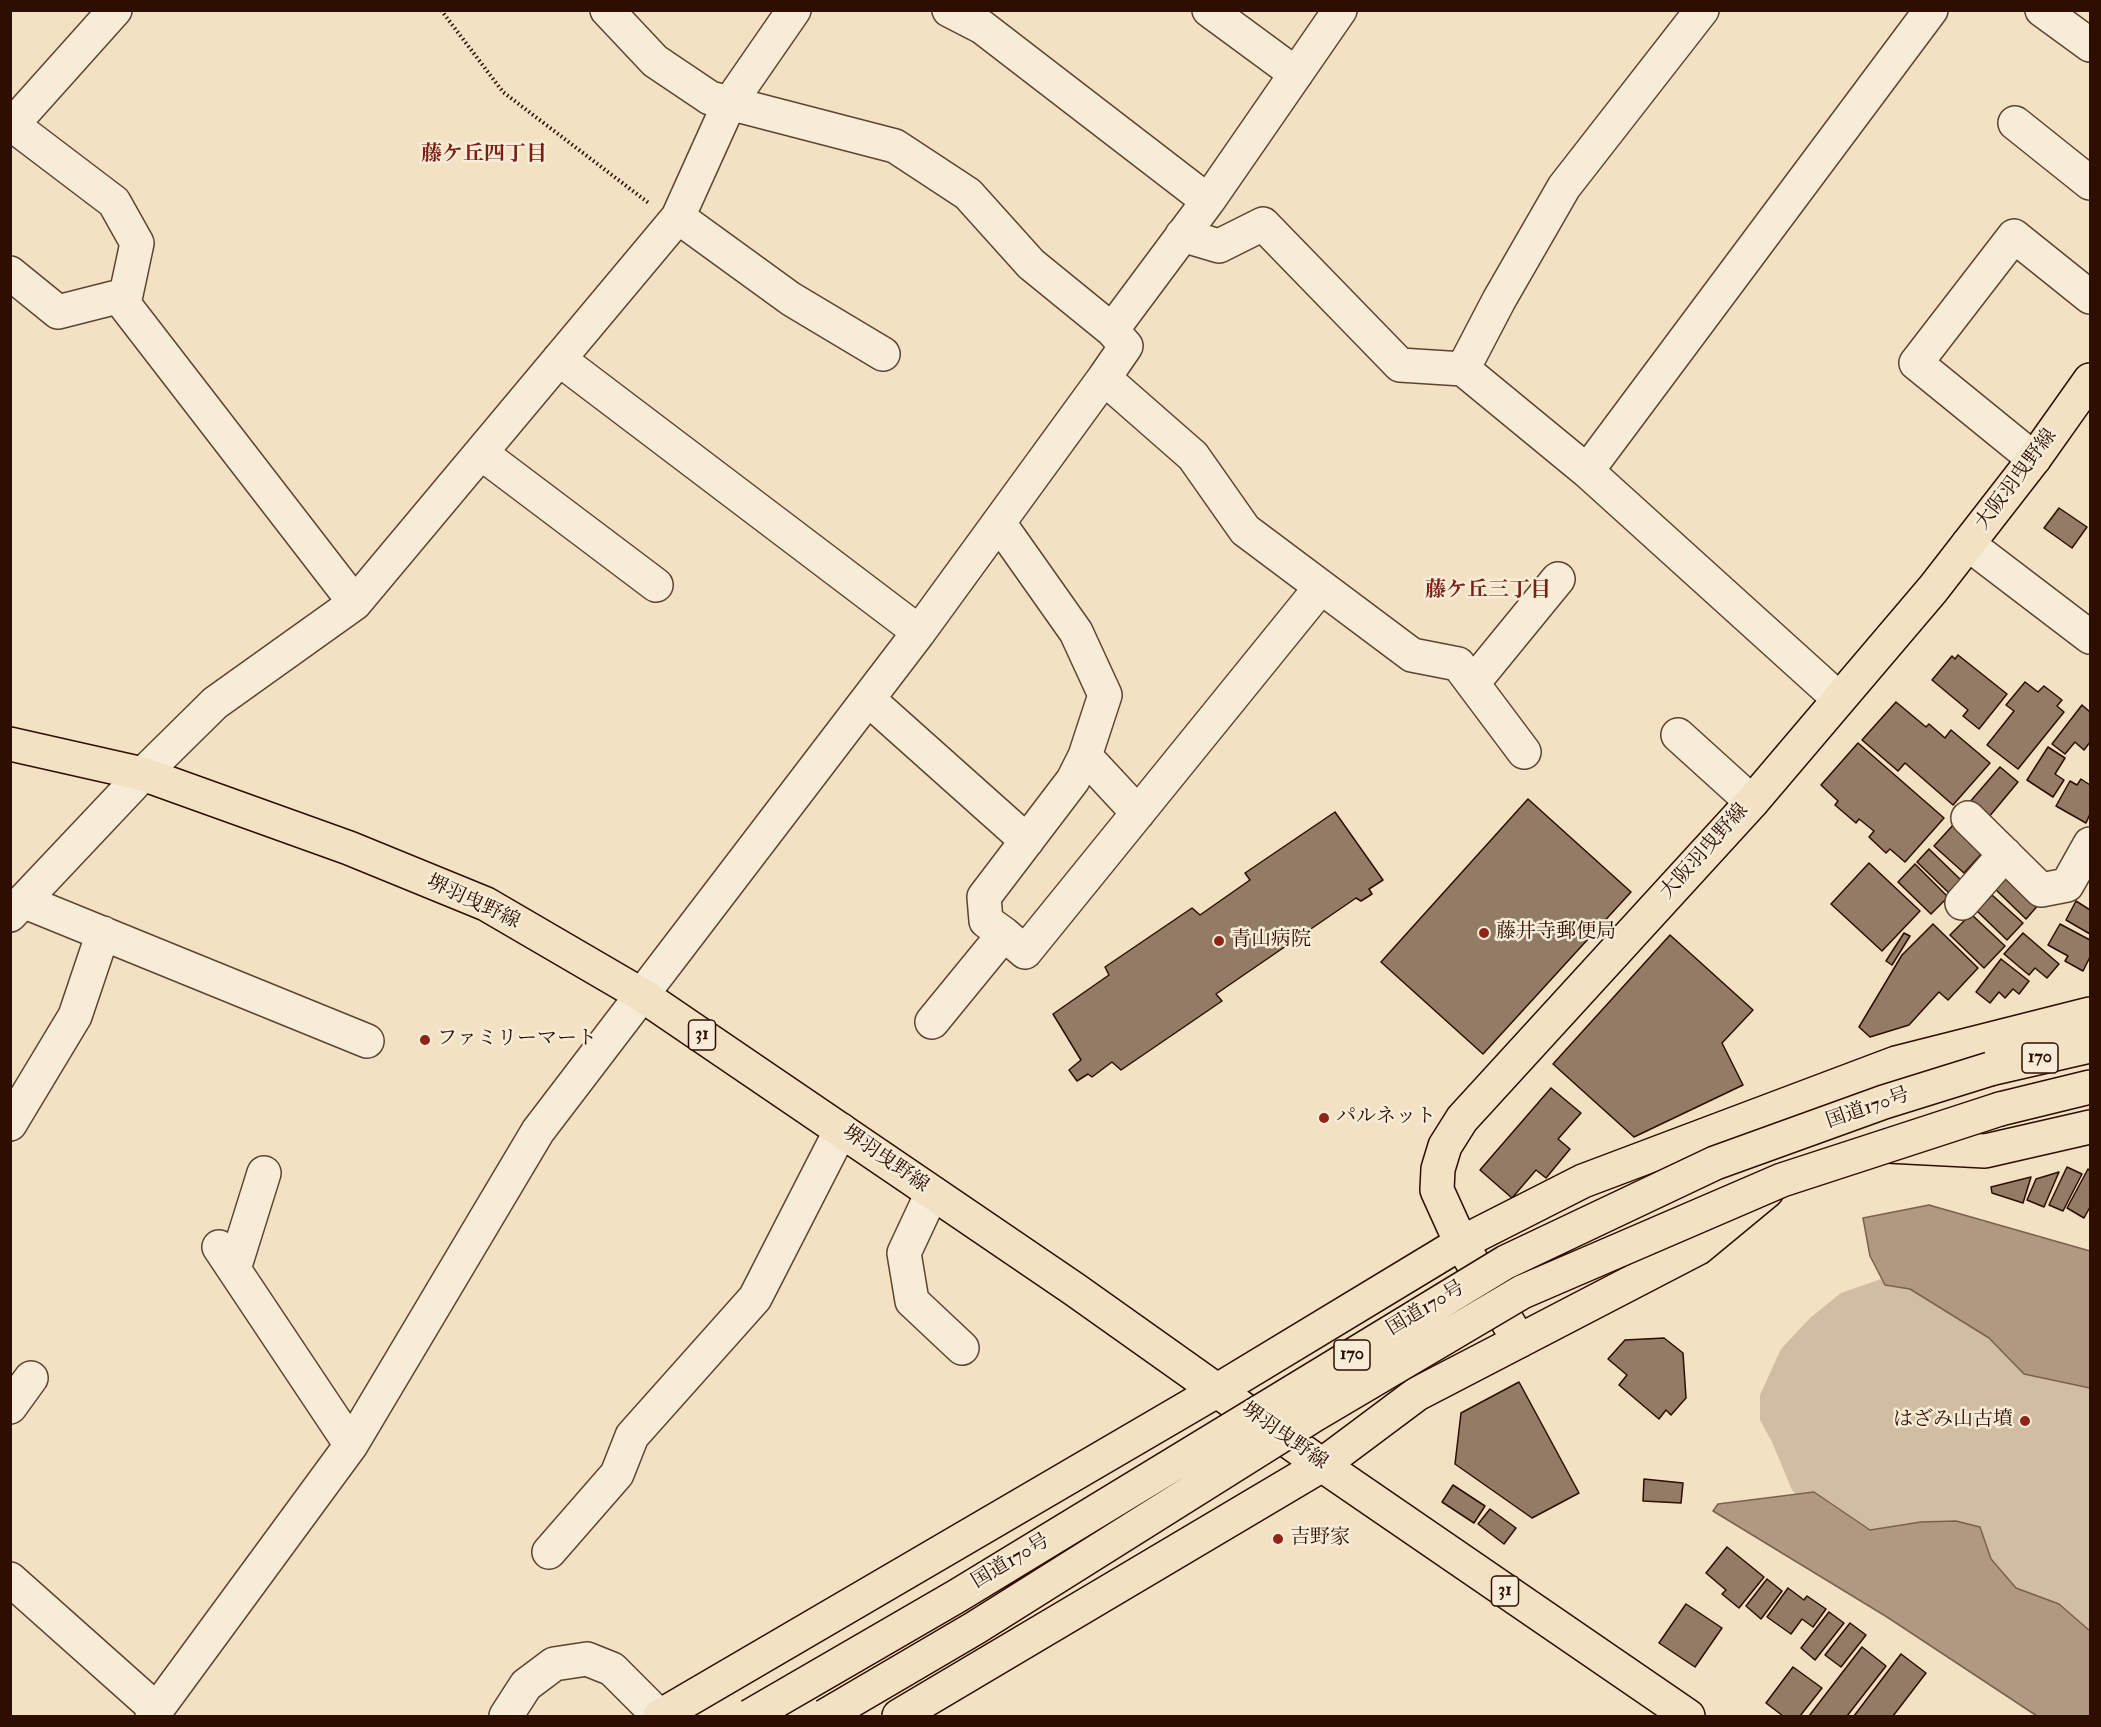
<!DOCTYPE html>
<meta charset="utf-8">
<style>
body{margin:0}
#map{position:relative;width:2101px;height:1727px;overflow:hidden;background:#f2e1c2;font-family:"IM FELL Double Pica",serif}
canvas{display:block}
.frame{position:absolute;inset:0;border:12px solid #2d0e01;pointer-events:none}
</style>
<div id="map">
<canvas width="2101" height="1727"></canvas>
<div class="frame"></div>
</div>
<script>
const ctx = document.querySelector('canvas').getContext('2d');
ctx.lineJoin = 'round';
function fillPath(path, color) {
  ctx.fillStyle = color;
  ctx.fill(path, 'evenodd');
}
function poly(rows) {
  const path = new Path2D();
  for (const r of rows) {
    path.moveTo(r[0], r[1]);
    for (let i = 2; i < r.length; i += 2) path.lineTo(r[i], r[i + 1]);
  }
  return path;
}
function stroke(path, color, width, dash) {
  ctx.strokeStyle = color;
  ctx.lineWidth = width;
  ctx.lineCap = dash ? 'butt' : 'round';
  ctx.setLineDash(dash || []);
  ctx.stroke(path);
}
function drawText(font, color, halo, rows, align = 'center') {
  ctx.font = font + ' "IM FELL Double Pica","Noto Serif JP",serif';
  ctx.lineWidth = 5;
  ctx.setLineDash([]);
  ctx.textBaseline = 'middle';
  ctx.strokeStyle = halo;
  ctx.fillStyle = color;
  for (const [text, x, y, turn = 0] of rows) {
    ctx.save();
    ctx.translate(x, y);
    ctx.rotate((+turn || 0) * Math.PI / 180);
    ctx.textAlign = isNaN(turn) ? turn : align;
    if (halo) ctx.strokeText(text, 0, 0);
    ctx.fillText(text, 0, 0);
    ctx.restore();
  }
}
fillPath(poly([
 [1881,1279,2090,1337,2090,1656,1824,1523,1792,1490,1772,1442,1760,1420,1760,1395,1781,1349,1810,1318,1841,1293]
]), '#d1bda1');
const water = poly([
 [1929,1205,2090,1251,2090,1388,2024,1374,1989,1338,1910,1289,1885,1285,1870,1256,1863,1218,1929,1205],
 [1814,1492,1870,1530,1921,1522,1956,1521,1980,1527,1991,1559,2016,1588,2059,1604,2090,1631,2090,1716,2037,1716,1887,1617,1713,1511,1718,1504,1814,1492]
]);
fillPath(water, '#af9980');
stroke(water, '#7b614d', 1.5);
const building = poly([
 [2059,508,2087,527,2072,548,2044,528,2059,508],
 [1958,655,2007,694,1979,729,1963,716,1968,710,1932,680,1952,656,1955,659,1958,655],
 [2025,682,2038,692,2044,686,2062,700,2057,706,2064,712,2018,769,1987,745,2014,711,2006,705,2025,682],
 [1896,702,1926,727,1929,724,1945,738,1951,730,1990,763,1953,805,1905,763,1898,771,1862,740,1896,702],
 [2082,705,2090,712,2090,742,2084,750,2075,742,2065,754,2052,744,2082,705],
 [1858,743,1944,818,1905,862,1890,849,1886,853,1869,837,1874,831,1859,819,1856,823,1835,805,1838,801,1821,785,1858,743],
 [2048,747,2065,758,2055,774,2064,780,2053,797,2027,780,2048,747],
 [2000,767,2018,782,1988,818,1969,803,2000,767],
 [2081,779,2090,785,2090,814,2086,823,2056,806,2070,781,2077,785,2081,779],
 [1528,799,1631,892,1483,1054,1381,962,1528,799],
 [1335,812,1383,880,1369,889,1372,894,1361,901,1356,898,1216,994,1222,1001,1121,1070,1112,1062,1092,1077,1088,1074,1077,1081,1069,1070,1081,1060,1053,1014,1109,975,1105,967,1192,908,1200,915,1250,880,1245,873,1335,812],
 [1954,824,1984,851,1964,873,1934,846,1954,824],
 [1929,849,1964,883,1951,895,1917,862,1929,849],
 [1869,863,1920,911,1882,951,1831,904,1869,863],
 [1915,864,1948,897,1931,914,1898,882,1915,864],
 [2007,873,2040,903,2026,919,1993,887,2007,873],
 [1992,895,2023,923,2007,940,1977,911,1992,895],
 [2076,901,2090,910,2090,934,2066,920,2076,901],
 [1971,914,2005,946,1984,968,1950,935,1971,914],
 [1933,924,1978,968,1948,1000,1939,992,1909,1025,1870,1037,1859,1027,1902,955,1933,924],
 [2060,924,2090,940,2090,957,2083,971,2065,961,2068,956,2048,945,2060,924],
 [1904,933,1910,936,1892,965,1886,961,1904,933],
 [2023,933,2059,964,2047,978,2035,968,2029,975,2004,954,2023,933],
 [1670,935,1753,1010,1722,1043,1743,1085,1634,1137,1553,1064,1670,935],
 [2001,959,2029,981,2019,994,2013,989,2005,998,1999,992,1990,1003,1976,992,2001,959],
 [1551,1088,1581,1113,1558,1139,1570,1149,1546,1178,1536,1170,1512,1198,1480,1170,1551,1088],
 [2067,1167,2082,1174,2063,1211,2049,1205,2067,1167],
 [2088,1169,2090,1171,2090,1207,2084,1218,2067,1208,2088,1169],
 [2059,1172,2044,1207,2027,1200,2036,1179,2059,1172],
 [2031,1177,2023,1203,1992,1193,1991,1187,2031,1177],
 [1664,1338,1683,1353,1686,1398,1671,1415,1666,1410,1659,1419,1619,1385,1627,1375,1608,1359,1625,1340,1664,1338],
 [1519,1382,1579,1493,1532,1518,1455,1464,1461,1413,1519,1382],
 [1644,1479,1683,1483,1681,1503,1643,1501,1644,1479],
 [1453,1485,1485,1506,1474,1523,1442,1502,1453,1485],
 [1490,1509,1516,1528,1504,1544,1478,1524,1490,1509],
 [1727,1547,1764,1577,1739,1608,1722,1594,1726,1590,1706,1573,1727,1547],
 [1767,1579,1782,1591,1761,1619,1746,1606,1767,1579],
 [1788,1588,1804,1600,1807,1596,1826,1609,1813,1627,1802,1619,1791,1634,1767,1617,1788,1588],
 [1686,1604,1722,1628,1695,1667,1659,1643,1686,1604],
 [1829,1612,1844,1623,1815,1660,1801,1648,1829,1612],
 [1850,1623,1866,1635,1841,1667,1825,1655,1850,1623],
 [1862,1647,1886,1666,1847,1716,1809,1716,1862,1647],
 [1901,1654,1926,1673,1893,1716,1854,1716,1901,1654],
 [1793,1667,1822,1688,1800,1716,1783,1716,1766,1703,1793,1667]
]);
fillPath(building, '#937c65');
stroke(building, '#2d0e01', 1.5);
const minor = poly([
 [607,10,655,61,710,98,895,146,968,194,1031,264,1112,330],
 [949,10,982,27,1208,201],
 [1209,10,1296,74],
 [2042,10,2090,45],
 [10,123,114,202,137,243,124,304,355,603],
 [2015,123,2090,183],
 [12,125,115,10],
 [678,217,791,299,883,354],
 [1182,235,1219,246,1263,224,1400,365,1463,369,1587,471,1839,699],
 [10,273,58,312,125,295],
 [559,359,919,632],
 [1463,369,1499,300,1564,187,1702,10],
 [1104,378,1193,456,1245,530,1412,655,1458,664,1524,752],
 [481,453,656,585],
 [2034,459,1916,363,2014,236,2090,297],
 [1587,471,1931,10],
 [999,523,1076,632,1105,695,1085,756,1138,813],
 [1968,544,2090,637],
 [1473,683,1558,579],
 [868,699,1027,841],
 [1678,735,1752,802],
 [1968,818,2041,890,2067,885,2090,844],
 [23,901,367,1041],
 [1962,903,2005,854],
 [10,915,143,774,215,703,355,603,678,217,729,104,794,10],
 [1004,934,986,921,984,897,1073,780,1085,756],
 [932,1022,1004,934,1025,952,1321,587],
 [10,1124,75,1016,103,933],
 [932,1193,904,1253,912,1301,962,1348],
 [219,1247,351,1445],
 [234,1269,264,1173],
 [10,1407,31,1378],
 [549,1552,617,1474,632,1436,755,1298,841,1130],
 [10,1579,157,1710],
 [152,1716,351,1445,538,1131,919,632,1104,378,1126,346,1112,330,1208,201,1340,10],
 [506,1716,526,1685,554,1664,587,1659,612,1669,659,1716]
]);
const major = poly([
 [10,744,143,774,349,848,486,904,642,995,1074,1289,1322,1465,1688,1716],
 [1519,1341,1461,1243,1437,1190,1438,1169,1445,1146,1462,1119,1752,802,1933,589,2034,459,2090,380]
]);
const highway = poly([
 [1990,1069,2090,1046],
 [2000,1109,2090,1087],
 [1888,1146,1985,1151,2090,1127],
 [660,1716,1218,1390,1461,1243,1583,1181,1896,1063,2090,1014],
 [899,1716,1322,1465,1417,1394,1698,1248,1767,1191]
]);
stroke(minor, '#5e4331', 36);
stroke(major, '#2d0e01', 36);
stroke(highway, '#2d0e01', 36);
stroke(poly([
 [441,10,503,92,650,204]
]), '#2d0e01', 4, [1.5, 3]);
stroke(minor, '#f7ecd7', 33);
stroke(major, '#f2e1c2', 33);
stroke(highway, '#f2e1c2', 33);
const highwayBridge = poly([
 [750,1716,957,1596,1506,1262,1715,1163,1884,1102,1990,1069],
 [825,1716,975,1628,1314,1415,1522,1292,1782,1180,2000,1109]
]);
stroke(highwayBridge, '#2d0e01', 36, []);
stroke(highwayBridge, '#f2e1c2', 33);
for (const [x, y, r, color] of [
 [1484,933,6,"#8f2418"],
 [1219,941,6,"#8f2418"],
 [425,1040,6,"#8f2418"],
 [1324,1118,6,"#8f2418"],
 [2025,1421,6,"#8f2418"],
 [1278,1539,6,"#8f2418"]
]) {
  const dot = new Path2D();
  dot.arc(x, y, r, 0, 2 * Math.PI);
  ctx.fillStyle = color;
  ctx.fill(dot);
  stroke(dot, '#f7ecd7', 2);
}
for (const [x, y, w] of [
 [702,1035,27],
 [2040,1058,36],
 [1352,1355,36],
 [1505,1591,27]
]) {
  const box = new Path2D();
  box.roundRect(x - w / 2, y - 15, w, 30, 4.5);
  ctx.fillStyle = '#f7ecd7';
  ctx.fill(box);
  stroke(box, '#2d0e01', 1.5);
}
drawText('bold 18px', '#2d0e01', null, [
 ["31",702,1035],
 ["170",2040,1058],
 ["170",1352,1355],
 ["31",1505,1591]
]);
drawText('20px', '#2d0e01', '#f7ecd7', [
 ["大阪羽曳野線",2017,480,-53],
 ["大阪羽曳野線",1705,852,-48],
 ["堺羽曳野線",473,903,25],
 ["国道170号",1868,1109,-19],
 ["堺羽曳野線",885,1160,35],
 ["国道170号",1426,1309,-31],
 ["堺羽曳野線",1284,1437,35],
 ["国道170号",1011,1562,-31]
]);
drawText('20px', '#2d0e01', '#f7ecd7', [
 ["藤井寺郵便局",1496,933],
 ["青山病院",1231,941],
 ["ファミリーマート",437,1040],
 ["パルネット",1336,1118],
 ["はざみ山古墳",2013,1421,"right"],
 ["吉野家",1290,1539]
], 'left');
drawText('bold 21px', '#7a1f14', '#f7ecd7', [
 ["藤ケ丘四丁目",484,155],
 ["藤ケ丘三丁目",1488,591]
]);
</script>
